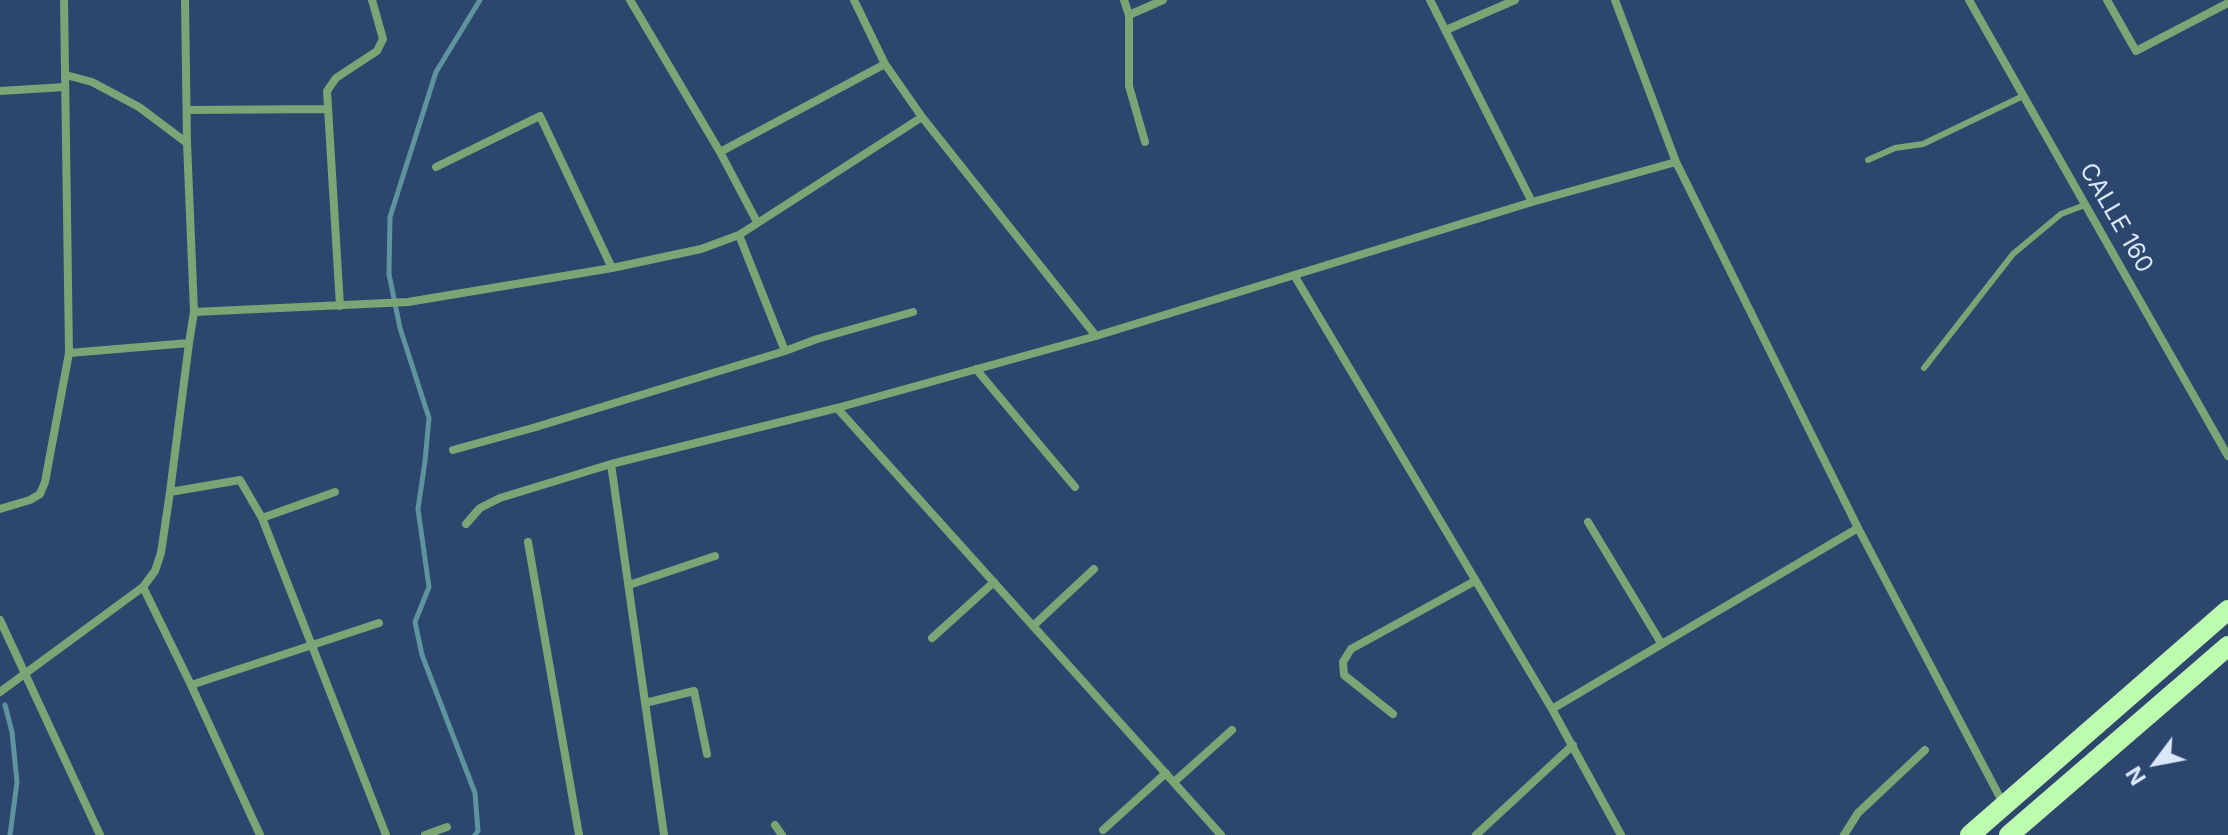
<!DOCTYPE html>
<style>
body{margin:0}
#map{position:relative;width:2228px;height:835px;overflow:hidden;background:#2d466e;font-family:Inter,sans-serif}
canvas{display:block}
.north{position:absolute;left:2116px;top:723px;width:80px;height:80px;-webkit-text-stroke:6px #2d466e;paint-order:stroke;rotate:238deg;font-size:22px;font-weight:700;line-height:32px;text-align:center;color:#dae7fa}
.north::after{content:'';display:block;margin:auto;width:28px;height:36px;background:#dae7fa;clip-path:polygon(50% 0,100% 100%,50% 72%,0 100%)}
</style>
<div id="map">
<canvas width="2228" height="835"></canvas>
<div class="north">N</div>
</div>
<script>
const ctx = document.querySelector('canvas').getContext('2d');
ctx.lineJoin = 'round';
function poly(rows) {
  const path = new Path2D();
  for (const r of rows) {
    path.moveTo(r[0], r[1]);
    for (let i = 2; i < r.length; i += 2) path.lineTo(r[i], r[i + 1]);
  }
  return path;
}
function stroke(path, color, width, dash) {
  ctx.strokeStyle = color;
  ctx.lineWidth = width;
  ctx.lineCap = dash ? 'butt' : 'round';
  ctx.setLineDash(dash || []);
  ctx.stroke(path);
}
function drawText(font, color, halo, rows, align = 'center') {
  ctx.font = font + ' Inter,sans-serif';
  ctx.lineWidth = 6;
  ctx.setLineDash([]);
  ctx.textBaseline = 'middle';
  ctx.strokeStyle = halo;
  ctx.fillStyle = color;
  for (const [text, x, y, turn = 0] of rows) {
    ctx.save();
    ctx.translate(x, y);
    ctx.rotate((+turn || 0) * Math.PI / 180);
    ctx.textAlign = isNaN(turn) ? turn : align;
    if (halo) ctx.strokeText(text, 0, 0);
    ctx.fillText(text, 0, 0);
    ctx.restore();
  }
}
stroke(poly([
 [5,705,12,732,17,782,10,835],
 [475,835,478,831,475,793,422,655,415,622,429,587,418,509,425,461,429,418,400,328,389,274,390,217,436,72,480,0]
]), '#5e949d', 5);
stroke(poly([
 [1868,160,1895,148,1923,144,2023,96],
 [1924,368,2013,254,2061,214,2085,205]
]), '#7da475', 6);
stroke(poly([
 [185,0,187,143,194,312,408,302,612,268,701,249,739,235,922,117],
 [630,0,720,152,757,222],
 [854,0,885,64,922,117,1096,336],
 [1124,0,1129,15,1129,86,1145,142],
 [1430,0,1532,202],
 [1615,0,1676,162,1858,528,2004,805],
 [1969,0,2228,456],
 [2107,0,2136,51,2228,3],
 [1129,15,1163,0],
 [1446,30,1515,0],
 [66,75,92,82,139,107,187,143],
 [0,91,65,87],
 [187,110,328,109],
 [720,152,885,64],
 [436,167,540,116,612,268],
 [1294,275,1552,709,1621,835],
 [340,306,327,91,336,78,377,51,383,39,372,0],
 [785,351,817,339,913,312],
 [69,353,189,343,194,312],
 [976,369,1075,487],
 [837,408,1221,835],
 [453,450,536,427,785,351,739,235],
 [611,464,664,835],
 [170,492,240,480,262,518,386,835],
 [0,509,30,500,40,494,45,482,69,353,64,0],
 [262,518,335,492],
 [1588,522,1661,643],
 [466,524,480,508,500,498,611,464,837,408,1096,336,1532,202,1676,162],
 [528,542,579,835],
 [629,585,715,556],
 [143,587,191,685,260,835],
 [0,620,100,835],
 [1033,626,1094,569],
 [932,638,994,582],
 [191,685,379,623],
 [0,692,143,587,155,571,161,553,170,492,189,343],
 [645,703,694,691,707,754],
 [1552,709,1858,528],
 [1393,714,1344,675,1343,662,1351,649,1475,581],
 [1174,782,1232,730],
 [775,825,782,835],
 [1103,830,1166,773],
 [425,835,447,827],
 [1476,835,1573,745],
 [1844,835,1858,813,1925,750]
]), '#7da475', 8);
stroke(poly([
 [1970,835,2228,610],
 [2009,835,2228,646]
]), '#bdfcae', 20);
drawText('24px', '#dae7fa', '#2d466e', [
 ["CALLE 160",2116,218,60]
]);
</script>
